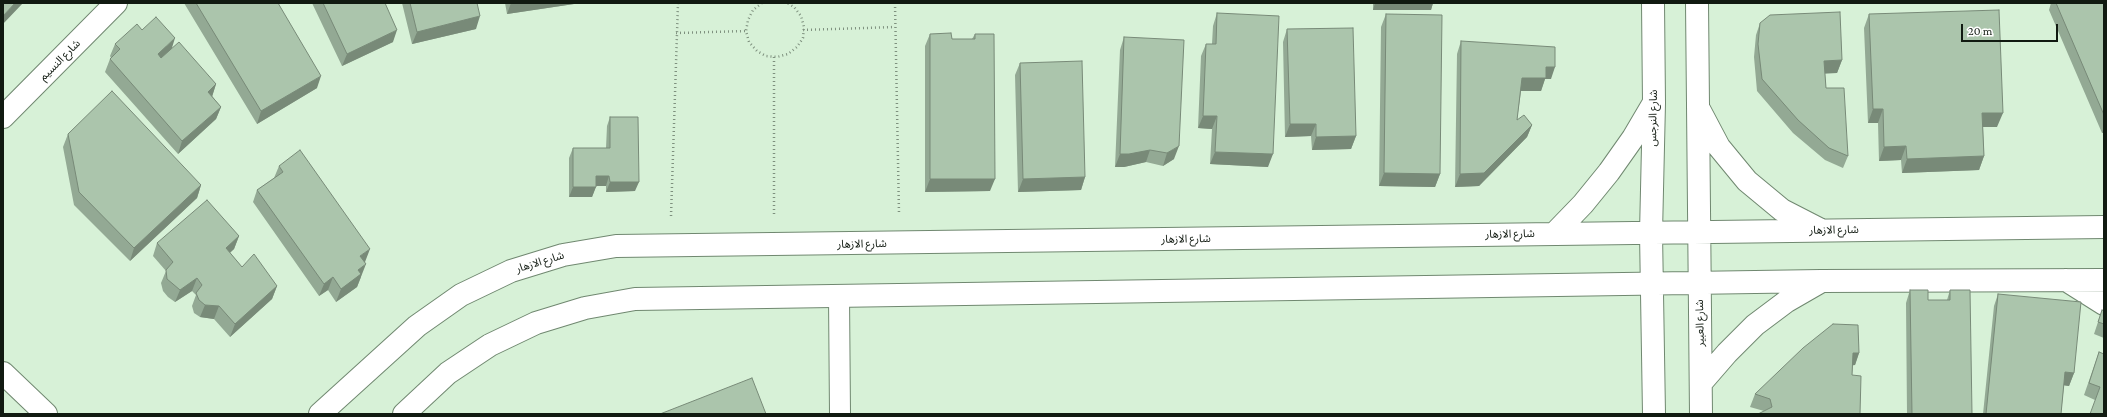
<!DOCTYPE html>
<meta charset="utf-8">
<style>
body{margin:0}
#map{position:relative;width:2107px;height:417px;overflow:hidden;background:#d7f1d7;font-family:"Crimson Pro",serif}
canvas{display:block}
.frame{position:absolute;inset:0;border:4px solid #111a11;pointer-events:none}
.scale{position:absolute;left:1961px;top:24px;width:97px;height:18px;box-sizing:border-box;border:2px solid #111a11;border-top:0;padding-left:5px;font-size:12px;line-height:14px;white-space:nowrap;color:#111a11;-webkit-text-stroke:3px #fff;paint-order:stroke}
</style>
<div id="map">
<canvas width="2107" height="417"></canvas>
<div class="frame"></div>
<div class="scale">20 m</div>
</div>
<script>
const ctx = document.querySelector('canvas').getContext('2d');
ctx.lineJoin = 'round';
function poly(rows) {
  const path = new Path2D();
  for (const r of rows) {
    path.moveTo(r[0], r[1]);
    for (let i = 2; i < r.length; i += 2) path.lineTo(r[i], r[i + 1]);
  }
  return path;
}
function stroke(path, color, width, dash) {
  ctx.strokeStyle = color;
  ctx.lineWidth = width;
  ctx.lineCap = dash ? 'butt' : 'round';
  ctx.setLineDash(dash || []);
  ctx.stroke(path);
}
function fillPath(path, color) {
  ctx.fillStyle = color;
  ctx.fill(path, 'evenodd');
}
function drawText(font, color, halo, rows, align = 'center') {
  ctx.font = font + ' "Crimson Pro","Noto Sans Arabic",serif';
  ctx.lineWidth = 3.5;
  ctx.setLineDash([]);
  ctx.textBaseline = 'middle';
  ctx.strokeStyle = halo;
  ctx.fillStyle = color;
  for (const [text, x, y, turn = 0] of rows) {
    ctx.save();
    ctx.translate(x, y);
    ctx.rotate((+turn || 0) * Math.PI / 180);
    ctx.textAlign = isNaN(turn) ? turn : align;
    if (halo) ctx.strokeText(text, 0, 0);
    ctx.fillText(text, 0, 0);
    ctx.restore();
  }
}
const service = poly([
 [839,296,840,414]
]);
const minor = poly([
 [1653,3,1654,103,1651,233,1654,414],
 [1697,3,1701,414],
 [1700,111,1719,147,1747,181,1782,210,1819,229],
 [3,117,116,3],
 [1554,234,1583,204,1609,172,1633,138,1653,104],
 [2066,280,2104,304],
 [3,373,46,414],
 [1701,383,1727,353,1755,325,1787,301,1820,282],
 [320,414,417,326,461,295,511,271,563,255,616,246,2104,227],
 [404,414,448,373,490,345,536,323,585,308,635,299,1821,281,2104,280]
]);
stroke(service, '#708870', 22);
stroke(minor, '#708870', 24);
stroke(poly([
 [762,3,753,10,748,20,746,31,749,42,757,51,766,56,777,57,788,54,797,47,803,38,804,27,801,16,794,7,787,3],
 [895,3,899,214],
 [803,30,895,27],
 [676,33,746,31],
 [774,57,774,217],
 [671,216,678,3]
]), '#7e907e', 2.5, [1, 3]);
stroke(service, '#fff', 20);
stroke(minor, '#fff', 22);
fillPath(poly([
 [184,3,278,3,317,88,257,124],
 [312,3,385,3,393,42,342,66],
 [402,3,477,3,476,29,412,44],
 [505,3,574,3,574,4,507,14],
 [1373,3,1433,3,1431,10,1373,10],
 [2051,3,2104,3,2104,132,2102,133,2049,10],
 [1217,13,1268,167,1210,164,1212,129,1198,128,1201,56,1206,44,1212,44,1213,26],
 [1386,14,1440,174,1435,187,1379,186,1381,27],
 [1869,14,1997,127,1983,127,1984,156,1979,170,1902,173,1901,160,1879,161,1878,123,1868,123,1864,28],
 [1760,23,1842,60,1837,73,1825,73,1826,88,1848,156,1843,168,1825,160,1793,133,1757,91,1754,57,1756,35],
 [1287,29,1356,136,1351,149,1312,150,1311,136,1285,137,1283,42],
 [142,30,171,49,216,84,212,96,221,107,216,119,178,154,105,72,110,59,111,58,110,56,115,44],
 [930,34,952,39,972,39,975,34,990,191,925,192,925,46],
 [1124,37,1174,159,1163,166,1146,162,1124,167,1115,167,1120,50],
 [1461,41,1551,79,1545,79,1541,91,1521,91,1517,120,1532,125,1527,137,1479,186,1455,187,1457,54],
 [1020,63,1085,177,1081,190,1018,192,1015,75],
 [610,117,635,191,606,192,606,186,596,186,592,197,569,197,569,158,573,148,606,148,607,126],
 [68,134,201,185,197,198,130,261,74,205,63,147],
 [279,166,365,262,361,276,361,277,357,287,336,302,328,290,319,296,253,202,257,190,274,178],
 [239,236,234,249,230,253,242,267,277,286,272,299,230,337,214,319,200,317,194,313,192,306,196,295,192,291,175,302,168,297,163,291,161,283,166,271,153,256,157,243],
 [1910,290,1928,300,1947,300,1950,290,1972,414,1907,414,1906,303],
 [1998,294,2074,373,2069,386,2064,385,2061,414,1983,414,1994,306],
 [2102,310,2104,311,2104,338,2094,334],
 [2099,352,2104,414,2095,400,2084,395],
 [1859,353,1855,365,1853,365,1852,375,1764,411,1750,407,1755,394]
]), '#93a994');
fillPath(poly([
 [15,3,23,3,3,24,3,16],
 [511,3,574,3,574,4,507,14],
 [1375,3,1433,3,1431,10,1373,10],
 [480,16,476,29,412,44,417,32],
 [397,30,393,42,342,66,347,54],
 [175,38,171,51,153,66,158,54],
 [1842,60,1837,73,1819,74,1824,61],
 [1546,67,1555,67,1551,79,1545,79,1541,91,1518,91,1522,78],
 [321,76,317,88,257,124,261,111],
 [216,84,212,97,208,92],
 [221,107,216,119,178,154,182,141],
 [1873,109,1883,109,1878,123,1868,123],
 [1982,113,2003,113,1997,127,1977,127],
 [1203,116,1217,116,1212,129,1198,128],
 [1290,124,1316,124,1311,136,1285,137],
 [1532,125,1527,137,1479,186,1455,187,1460,174],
 [2104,126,2104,132,2102,133],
 [1356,136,1351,149,1312,150,1316,137],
 [1179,146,1174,159,1163,166,1167,153],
 [1906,146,1901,160,1879,161,1884,147],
 [1150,150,1146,162,1124,167,1115,167,1120,154],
 [1215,152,1273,154,1268,167,1210,164],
 [1984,156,1979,170,1902,173,1907,159],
 [1384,173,1440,174,1435,187,1379,186],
 [596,176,609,176,606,186,593,186],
 [1085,177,1081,190,1018,192,1023,179],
 [930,179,995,179,990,191,925,192],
 [610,182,639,182,635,191,606,192],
 [201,185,197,198,130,261,134,248],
 [573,187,596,187,592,197,569,197],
 [239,236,234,249,221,260,226,248],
 [370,249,365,262,356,269,360,256],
 [366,264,357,287,336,302,341,289,358,270],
 [333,277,328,290,319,296,324,284],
 [197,278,192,291,175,302,180,290],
 [277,286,272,299,230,337,235,324],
 [205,305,219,306,214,319,200,317],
 [1853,353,1859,353,1855,365,1849,366],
 [2065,372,2074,373,2069,386,2061,385]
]), '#788a78');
const building = poly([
 [3,3,15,3,3,16,3,3],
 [196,3,278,3,321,76,261,111,196,3],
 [323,3,385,3,397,30,347,54,323,3],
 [410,3,477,3,480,16,417,32,410,3],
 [2056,3,2104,3,2104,115,2056,3],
 [1999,10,2003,113,1982,113,1984,156,1907,159,1906,146,1884,147,1883,109,1873,109,1869,14,1999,10],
 [1840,12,1842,60,1824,61,1826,88,1844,88,1848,156,1829,148,1798,120,1762,79,1758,44,1760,23,1770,15,1840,12],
 [1217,13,1279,16,1273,154,1215,152,1217,116,1203,116,1206,44,1216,44,1217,13],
 [1386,14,1442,15,1440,174,1384,173,1386,14],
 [156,17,175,38,158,54,161,58,179,42,216,84,208,92,221,107,182,141,110,59,120,49,115,44,137,24,142,30,156,17],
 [1353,28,1356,136,1316,137,1316,124,1290,124,1287,29,1353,28],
 [951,33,952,39,975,39,975,34,994,34,995,179,930,179,930,34,951,33],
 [1124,37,1184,40,1179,146,1167,153,1150,150,1129,154,1120,154,1124,37],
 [1461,41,1555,47,1555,67,1546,67,1546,78,1522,78,1517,120,1524,115,1532,125,1484,173,1460,174,1461,41],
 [1082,61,1085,177,1023,179,1020,63,1082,61],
 [112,91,201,185,134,248,79,192,68,134,112,91],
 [610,117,638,117,639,182,610,182,609,176,596,176,596,187,573,187,573,148,610,148,610,117],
 [300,150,370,249,360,256,366,264,358,270,361,274,341,289,333,277,324,284,257,190,283,172,279,166,300,150],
 [207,200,239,236,226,248,242,267,254,254,277,286,235,324,219,306,205,305,199,300,196,293,202,285,197,278,180,290,173,284,167,279,166,270,173,262,157,243,207,200],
 [1910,290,1928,290,1928,300,1950,300,1950,290,1970,290,1972,414,1912,414,1910,290],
 [1998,294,2081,302,2074,373,2065,372,2061,414,1986,414,1998,294],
 [2102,310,2104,311,2104,324,2098,322,2102,310],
 [1833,324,1858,325,1859,353,1853,353,1852,375,1861,376,1860,414,1758,414,1772,407,1770,399,1755,394,1803,348,1833,324],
 [2099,352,2104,354,2104,353,2104,414,2090,414,2100,387,2089,383,2099,352],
 [752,378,766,414,660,414,752,378]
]);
fillPath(building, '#abc5ac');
stroke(building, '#788a78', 1);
drawText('11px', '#111a11', '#fff', [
 ["شارع النسيم",60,60,-45],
 ["شارع النرجس",1653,118,-89],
 ["شارع الازهار",1834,230,-1],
 ["شارع الازهار",1510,234,-1],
 ["شارع الازهار",1186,239,-1],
 ["شارع الازهار",862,244,-1],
 ["شارع الازهار",540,262,-17],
 ["شارع العبير",1700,323,-91]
]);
</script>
